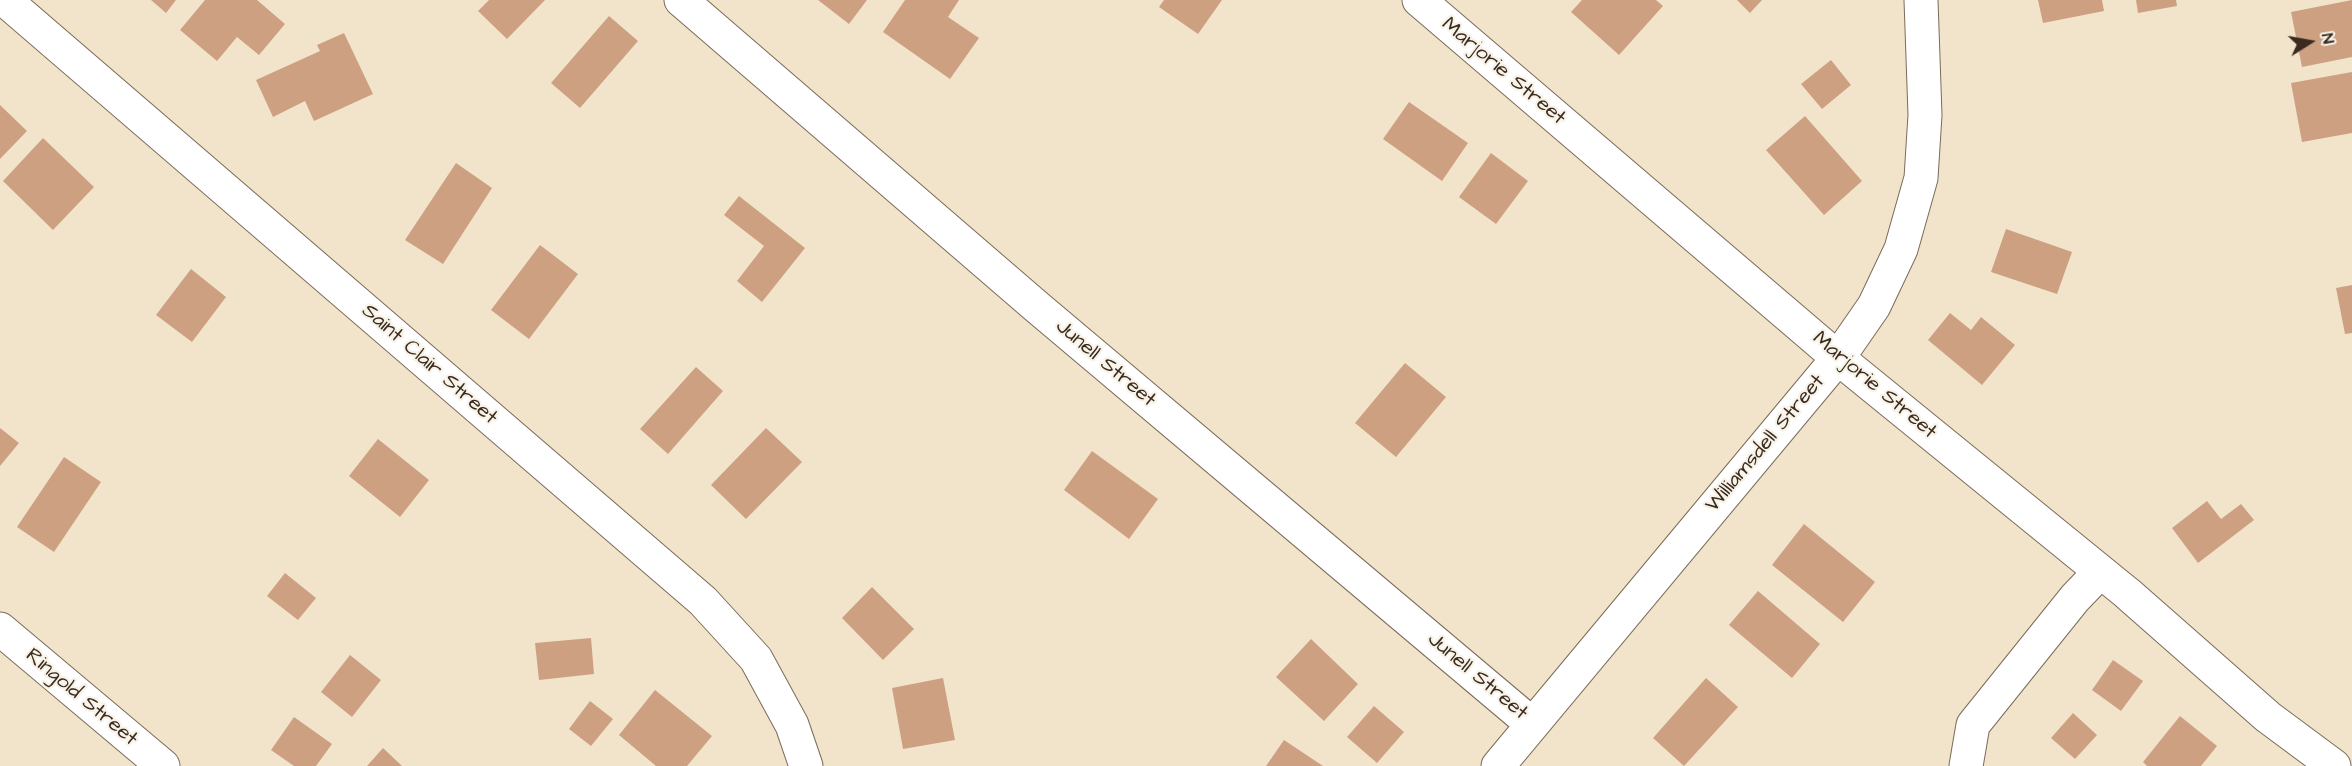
<!DOCTYPE html>
<style>
body{margin:0}
#map{position:relative;width:2352px;height:766px;overflow:hidden;background:#f2e4ca;font-family:"Architects Daughter",sans-serif}
canvas{display:block}
.north{position:absolute;left:2280px;top:12px;width:60px;height:60px;-webkit-text-stroke:4px #f7f3e8;paint-order:stroke;rotate:79deg;font-size:16px;font-weight:700;line-height:24px;text-align:center;color:#3b2a1e}
.north::after{content:'';display:block;margin:auto;width:21px;height:27px;background:#3b2a1e;clip-path:polygon(50% 0,100% 100%,50% 72%,0 100%)}
</style>
<div id="map">
<canvas width="2352" height="766"></canvas>
<div class="north">N</div>
</div>
<script>
const ctx = document.querySelector('canvas').getContext('2d');
ctx.lineJoin = 'round';
function fillPath(path, color) {
  ctx.fillStyle = color;
  ctx.fill(path, 'evenodd');
}
function poly(rows) {
  const path = new Path2D();
  for (const r of rows) {
    path.moveTo(r[0], r[1]);
    for (let i = 2; i < r.length; i += 2) path.lineTo(r[i], r[i + 1]);
  }
  return path;
}
function stroke(path, color, width, dash) {
  ctx.strokeStyle = color;
  ctx.lineWidth = width;
  ctx.lineCap = dash ? 'butt' : 'round';
  ctx.setLineDash(dash || []);
  ctx.stroke(path);
}
function drawText(font, color, halo, rows, align = 'center') {
  ctx.font = font + ' "Architects Daughter",sans-serif';
  ctx.lineWidth = 4.5;
  ctx.setLineDash([]);
  ctx.textBaseline = 'middle';
  ctx.strokeStyle = halo;
  ctx.fillStyle = color;
  for (const [text, x, y, turn = 0] of rows) {
    ctx.save();
    ctx.translate(x, y);
    ctx.rotate((+turn || 0) * Math.PI / 180);
    ctx.textAlign = isNaN(turn) ? turn : align;
    if (halo) ctx.strokeText(text, 0, 0);
    ctx.fillText(text, 0, 0);
    ctx.restore();
  }
}
fillPath(poly([
 [151,0,176,0,166,13],
 [205,0,257,0,285,24,259,55,237,37,217,61,180,30],
 [489,0,545,0,507,39,478,11],
 [818,0,867,0,849,24],
 [905,0,959,0,948,17,979,38,950,79,883,32],
 [1164,0,1222,0,1198,34,1159,7],
 [1582,0,1656,0,1663,6,1619,55,1571,12],
 [1737,0,1762,0,1750,13],
 [2038,0,2102,0,2104,11,2043,23],
 [2136,0,2176,0,2177,6,2138,13],
 [2352,0,2352,57,2302,67,2291,12],
 [609,16,638,41,580,108,551,83],
 [344,33,373,94,314,121,305,101,273,117,256,80,320,51,317,45],
 [1831,60,1851,85,1822,109,1801,84],
 [2352,72,2352,133,2302,142,2291,83],
 [1409,102,1468,143,1442,181,1383,139],
 [0,105,27,131,0,159],
 [1805,116,1862,181,1824,215,1766,150],
 [43,138,94,187,53,230,3,181],
 [1491,153,1528,181,1496,224,1459,197],
 [456,163,492,188,443,264,405,240],
 [739,196,805,248,762,302,737,281,764,246,724,215],
 [2006,229,2072,252,2057,294,1991,272],
 [540,245,578,274,529,339,491,310],
 [191,269,226,297,192,342,156,315],
 [2352,285,2352,333,2345,334,2336,288],
 [1950,313,1971,330,1981,317,2015,345,1982,385,1928,340],
 [1405,363,1446,397,1396,457,1355,423],
 [696,367,723,391,668,454,640,429],
 [0,428,19,443,0,466],
 [766,428,802,462,746,519,711,485],
 [378,439,429,480,400,517,349,476],
 [1092,451,1158,499,1129,539,1064,490],
 [64,457,101,482,54,552,17,527],
 [2207,501,2221,519,2241,504,2254,520,2198,563,2172,528],
 [1804,524,1875,582,1843,622,1772,565],
 [285,573,316,598,298,620,267,596],
 [872,587,914,629,883,660,842,618],
 [1758,591,1820,644,1792,678,1729,625],
 [591,638,594,674,539,680,535,643],
 [1311,639,1358,684,1324,721,1276,677],
 [350,655,381,680,352,717,321,692],
 [2113,660,2143,681,2121,711,2092,690],
 [943,678,955,740,903,749,892,688],
 [1706,678,1738,707,1684,766,1653,738],
 [655,690,712,736,687,766,656,766,619,735],
 [590,701,613,719,591,746,569,729],
 [1374,706,1404,732,1377,763,1347,737],
 [2073,713,2097,735,2075,759,2051,738],
 [2180,716,2217,746,2201,766,2147,766,2143,762],
 [294,717,332,744,316,766,294,766,271,750],
 [1284,740,1323,766,1266,766],
 [383,748,402,766,367,766]
]), '#cea082');
const minor = poly([
 [5,0,703,601,756,659,792,725,806,766],
 [681,0,1037,307,1532,724],
 [1419,0,1838,358,2127,593,2268,717,2334,766],
 [0,629,163,766],
 [1498,766,1838,358,1874,306,1901,249,1921,178,1925,115,1921,0],
 [1966,766,1973,725,2075,598,2100,572]
]);
stroke(minor, '#7b6b5a', 35);
stroke(minor, '#fff', 33);
drawText('21px', '#3b2a1e', '#f7f3e8', [
 ["Marjorie Street",1503,72,40],
 ["Junell Street",1105,364,40],
 ["Saint Clair Street",429,365,41],
 ["Marjorie Street",1874,386,40],
 ["Williamsdell Street",1766,444,-50],
 ["Junell Street",1477,677,40],
 ["Ringold Street",81,698,40]
]);
</script>
